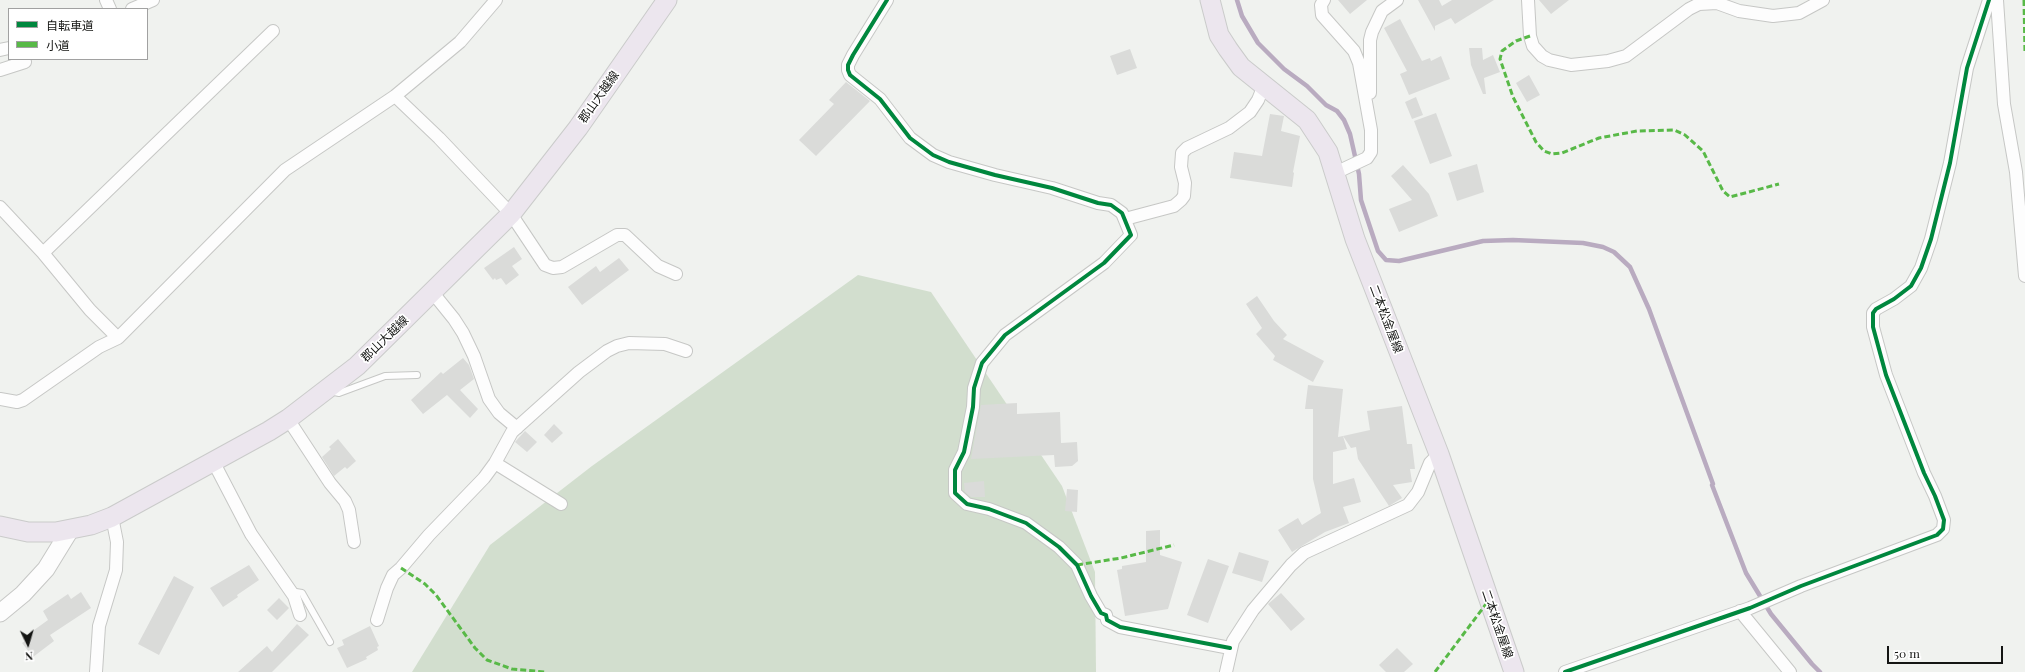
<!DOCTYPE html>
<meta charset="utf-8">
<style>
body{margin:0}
#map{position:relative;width:2025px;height:672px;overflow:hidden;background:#f0f2ef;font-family:"Playfair Display","Noto Sans JP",serif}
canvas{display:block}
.legend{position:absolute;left:8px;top:8px;width:140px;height:52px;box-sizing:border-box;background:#fff;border:1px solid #a1a1a1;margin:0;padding:5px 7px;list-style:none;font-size:12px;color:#141513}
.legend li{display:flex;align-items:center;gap:8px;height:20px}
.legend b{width:20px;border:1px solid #a1a1a1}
.north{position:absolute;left:8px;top:624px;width:40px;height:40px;-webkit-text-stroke:3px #fff;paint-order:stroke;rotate:175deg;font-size:11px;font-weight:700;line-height:16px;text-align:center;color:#141513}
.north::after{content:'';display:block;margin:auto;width:14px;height:18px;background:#141513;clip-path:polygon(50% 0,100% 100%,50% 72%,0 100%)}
.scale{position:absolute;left:1887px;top:646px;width:116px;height:18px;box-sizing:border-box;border:2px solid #141513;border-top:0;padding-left:5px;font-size:12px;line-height:14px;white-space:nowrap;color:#141513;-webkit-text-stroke:3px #fff;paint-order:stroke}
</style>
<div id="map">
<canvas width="2025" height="672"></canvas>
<ul class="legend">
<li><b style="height:5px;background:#00873e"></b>自転車道</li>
<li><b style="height:5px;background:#58b947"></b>小道</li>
</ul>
<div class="north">N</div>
<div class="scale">50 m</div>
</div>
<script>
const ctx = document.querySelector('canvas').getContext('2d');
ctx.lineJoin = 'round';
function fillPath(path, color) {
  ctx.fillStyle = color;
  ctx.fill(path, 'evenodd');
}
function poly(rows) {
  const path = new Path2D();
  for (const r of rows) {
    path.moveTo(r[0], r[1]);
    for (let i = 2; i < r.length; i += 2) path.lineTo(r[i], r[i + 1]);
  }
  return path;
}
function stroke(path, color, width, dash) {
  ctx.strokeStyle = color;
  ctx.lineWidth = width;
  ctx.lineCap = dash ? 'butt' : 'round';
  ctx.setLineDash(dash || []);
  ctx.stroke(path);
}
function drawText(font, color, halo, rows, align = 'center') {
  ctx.font = font + ' "Playfair Display","Noto Sans JP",serif';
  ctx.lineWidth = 3.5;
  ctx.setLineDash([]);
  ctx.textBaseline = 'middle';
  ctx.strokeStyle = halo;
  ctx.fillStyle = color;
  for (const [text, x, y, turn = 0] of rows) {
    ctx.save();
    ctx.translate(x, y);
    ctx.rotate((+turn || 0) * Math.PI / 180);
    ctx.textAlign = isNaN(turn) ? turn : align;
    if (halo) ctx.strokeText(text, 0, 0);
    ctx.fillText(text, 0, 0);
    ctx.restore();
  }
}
fillPath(poly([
 [858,275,931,292,1062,486,1095,572,1096,672,412,672,490,545,592,466]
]), '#d2dece');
stroke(poly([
 [1237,0,1242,16,1258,43,1284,69,1307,86,1326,105,1337,111,1344,120,1350,134,1359,174,1361,200,1378,251,1386,260,1399,261,1483,241,1513,240,1583,243,1603,247,1614,252,1630,267,1649,309,1713,484,1712,485,1746,573,1771,614,1812,664,1820,672]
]), '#b9abc0', 4.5);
fillPath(poly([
 [1338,0,1367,0,1350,14],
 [1418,0,1439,0,1442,6,1452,0,1494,0,1455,24,1451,18,1435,26,1435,31],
 [1539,0,1569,0,1551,14],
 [1400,19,1422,61,1430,58,1431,61,1441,56,1450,79,1409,95,1400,74,1407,71,1384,28],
 [1469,48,1482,48,1483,60,1493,55,1500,72,1484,78,1486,94,1483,94,1471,65],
 [1130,49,1137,68,1117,75,1110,56],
 [1529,75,1540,95,1527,102,1516,83],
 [846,82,870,101,816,156,799,140,834,104,829,100],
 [1416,97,1423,115,1412,119,1405,102],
 [1436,113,1452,156,1430,164,1414,121],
 [1270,114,1284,116,1281,131,1300,136,1293,172,1294,173,1292,187,1230,178,1234,152,1262,156],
 [1477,164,1484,192,1457,201,1448,173],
 [1403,165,1429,194,1438,216,1399,232,1389,209,1412,200,1391,176],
 [514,247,522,259,512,266,519,275,506,285,501,278,496,280,495,278,493,280,484,268],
 [619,258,629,270,582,305,568,287,596,266,600,272],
 [1257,296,1274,321,1287,335,1283,339,1324,361,1313,382,1273,360,1275,356,1256,334,1262,328,1246,304],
 [463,358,469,365,474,379,460,390,478,409,470,418,447,395,423,414,411,400,441,372,443,374],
 [1308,385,1343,389,1338,437,1343,436,1347,449,1333,452,1333,484,1354,478,1361,502,1343,507,1349,523,1325,532,1292,552,1278,530,1298,518,1302,525,1321,513,1313,479,1313,409,1305,409],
 [1017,403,1017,414,1060,412,1061,443,1077,442,1078,461,1072,466,1055,467,1054,455,971,459,981,405],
 [1402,406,1407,444,1412,444,1415,469,1410,469,1412,482,1393,485,1402,498,1389,506,1358,459,1356,447,1351,448,1343,436,1370,430,1367,411],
 [554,424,563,433,552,443,544,435],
 [525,431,537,442,527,452,515,442],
 [338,439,356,461,347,469,345,467,334,476,322,457,331,449,329,447],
 [984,481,985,497,971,497,965,492,964,483],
 [1067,489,1078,490,1077,512,1065,511],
 [1160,530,1160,555,1182,562,1168,609,1125,616,1117,570,1122,569,1122,566,1146,562,1146,531],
 [1239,552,1269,561,1262,582,1232,573],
 [1208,559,1229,566,1208,623,1187,615],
 [249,565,259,580,237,595,238,597,223,607,210,588],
 [174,576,194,587,159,655,138,644],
 [81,592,91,608,50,635,54,641,33,657,22,643,25,641,23,638,48,620,43,611,68,594,71,599],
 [1281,593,1305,619,1291,631,1268,604],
 [279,598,289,608,277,620,267,610],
 [297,624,309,635,272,672,238,672,267,646,272,652],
 [370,626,379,646,377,647,378,650,366,657,367,659,347,668,337,648,344,645,342,640],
 [1397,648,1413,664,1404,672,1386,672,1379,665]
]), '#dadbd9');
const service = poly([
 [330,391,339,393,385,376,417,375],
 [290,591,302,593,330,642]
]);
const minor = poly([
 [106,0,110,9],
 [887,0,853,55,848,65,848,70,850,75,880,99,910,138,933,155,949,162,995,175,1052,188,1098,203,1111,205,1122,213,1131,235,1104,263,1005,335,982,363,974,388,973,407,964,452,955,470,955,493,967,504,989,509,1026,523,1059,547,1077,565,1091,596,1101,613,1106,615,1107,620,1120,627,1230,648],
 [1324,0,1321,5,1322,15,1354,51,1359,63,1371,130,1371,152,1367,158,1335,173],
 [1528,0,1530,36,1533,46,1542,56,1549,60,1571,65,1608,61,1626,56,1689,9,1699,4,1717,3,1739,11,1773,16,1799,13,1823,0],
 [1997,0,2004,104,2016,172,2025,276],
 [132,9,153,0],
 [0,50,9,48],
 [0,70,25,62],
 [1370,93,1370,40,1372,32,1382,11,1397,0],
 [395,96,439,138,511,214,545,265,553,268,562,267,617,235,625,235,658,266,676,274],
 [0,207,43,253,90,310,118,338,285,170,395,96,460,42,496,0],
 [1125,219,1174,206,1181,200,1184,196,1185,183,1181,167,1182,153,1187,148,1229,128,1250,112,1258,100,1264,85],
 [43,253,273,31],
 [433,293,454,319,463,333,474,356,489,399,499,413,517,428],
 [0,399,17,402,23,400,99,347,118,338],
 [288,419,330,483,345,501,349,510,354,542],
 [214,463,251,534,294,596,300,615],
 [495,463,561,504],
 [1740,611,1790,672],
 [377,620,387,588,393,575,401,568,429,535,484,478,495,463,512,432,579,372,607,351,617,346,629,343,665,344,686,351],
 [96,672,99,626,116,570,117,542,112,517],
 [1226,672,1233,641,1253,610,1291,565,1304,553,1408,505,1418,492,1430,463,1439,454],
 [1565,672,1750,608,1801,586,1937,535,1943,529,1944,520,1935,496,1924,473,1886,375,1873,327,1873,313,1876,309,1894,299,1911,286,1921,268,1931,239,1950,163,1967,68,1989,0]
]);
const secondary = poly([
 [0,613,23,594,46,569,70,530]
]);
const primary = poly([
 [1210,0,1219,35,1228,49,1241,67,1307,120,1328,152,1355,239,1439,454,1514,672],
 [0,526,28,532,56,532,91,525,112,517,269,431,288,419,357,366,511,214,578,128,667,0]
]);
stroke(service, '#c6c7c5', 8);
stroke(minor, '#c6c7c5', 14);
stroke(secondary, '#c6c7c5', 19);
stroke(primary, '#cacbca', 21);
stroke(service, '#fdfdfd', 6);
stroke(minor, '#fdfdfd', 12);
stroke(secondary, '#fdfdfd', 17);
stroke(primary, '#ece6ee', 19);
stroke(poly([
 [2024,0,2025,54],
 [1530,36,1516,41,1502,51,1500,59,1513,97,1536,142,1544,151,1552,154,1562,153,1599,138,1637,131,1674,130,1685,135,1703,151,1723,191,1730,197,1779,184],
 [1077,565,1121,558,1174,545],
 [401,568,425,584,436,595,475,648,487,660,512,669,545,672],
 [1435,672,1489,600]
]), '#58b947', 3, [6, 3]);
stroke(poly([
 [887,0,853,55,848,65,848,70,850,75,880,99,910,138,933,155,949,162,995,175,1052,188,1098,203,1111,205,1122,213,1131,235,1104,263,1005,335,982,363,974,388,973,407,964,452,955,470,955,493,967,504,989,509,1026,523,1059,547,1077,565,1091,596,1101,613,1106,615,1107,620,1120,627,1230,648],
 [1565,672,1750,608,1801,586,1937,535,1943,529,1944,520,1935,496,1924,473,1886,375,1873,327,1873,313,1876,309,1894,299,1911,286,1921,268,1931,239,1950,163,1967,68,1989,0]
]), '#00873e', 4);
drawText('12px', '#141513', '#fff', [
 ["郡山大越線",599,97,-55],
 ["二本松金屋線",1386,319,69],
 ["郡山大越線",385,339,-44],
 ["二本松金屋線",1497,624,71]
]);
</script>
